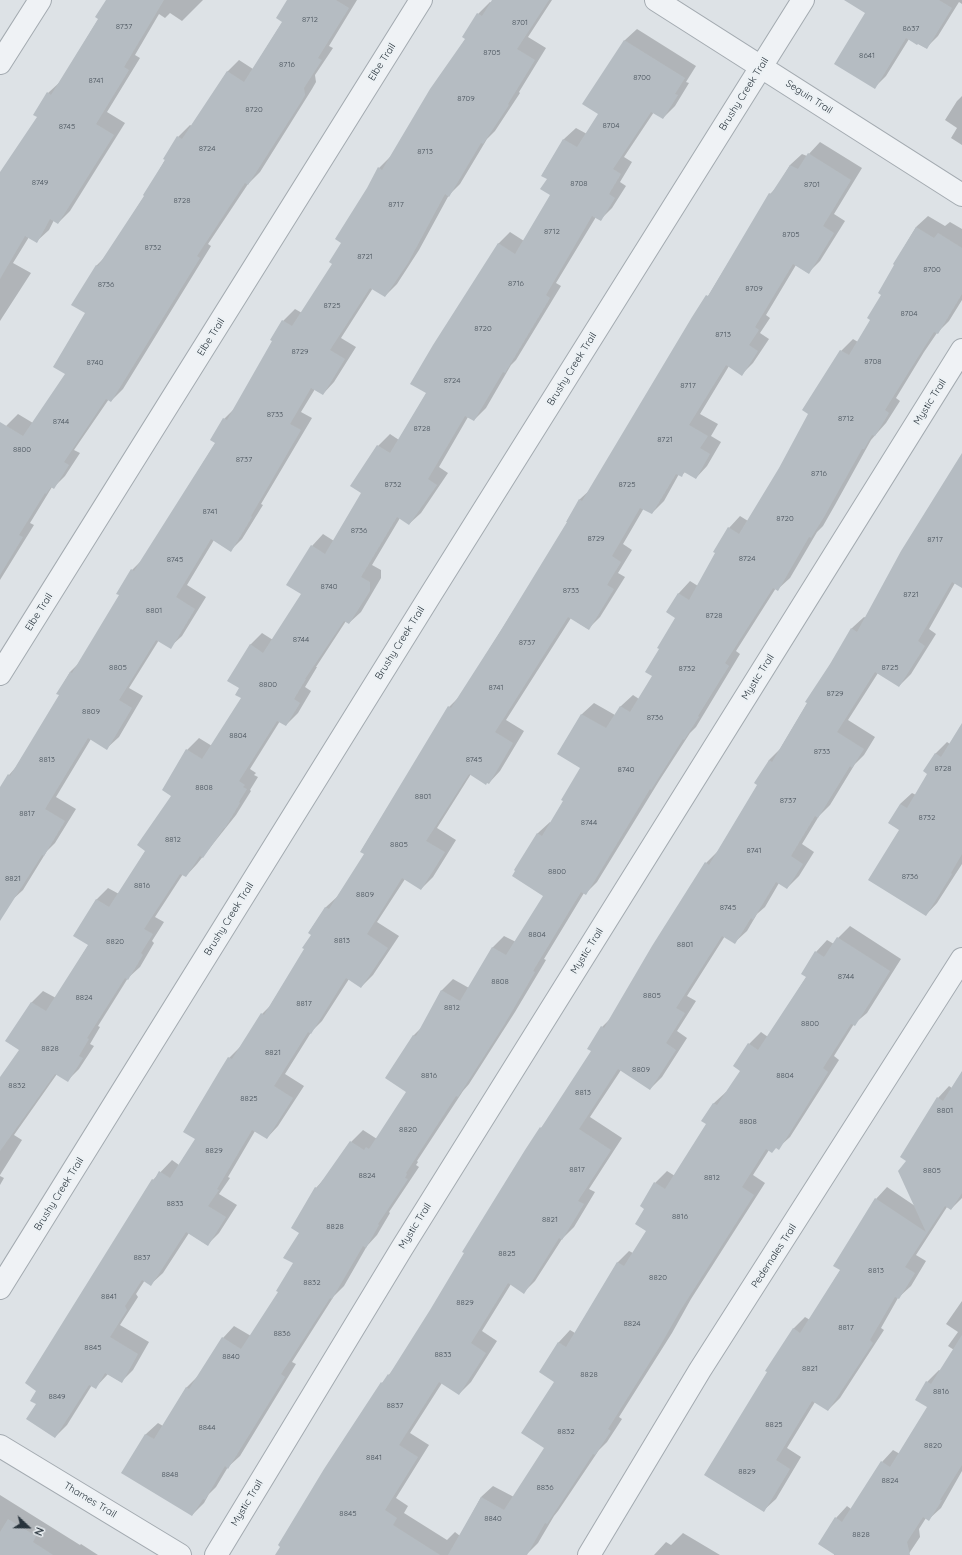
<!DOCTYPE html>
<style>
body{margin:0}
#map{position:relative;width:962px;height:1555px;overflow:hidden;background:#dde2e6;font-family:Quicksand,sans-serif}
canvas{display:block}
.north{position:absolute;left:8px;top:1507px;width:40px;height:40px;-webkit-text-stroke:3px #ecf1f4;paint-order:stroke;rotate:112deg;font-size:11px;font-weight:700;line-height:16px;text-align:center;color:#28333c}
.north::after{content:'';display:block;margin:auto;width:14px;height:18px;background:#28333c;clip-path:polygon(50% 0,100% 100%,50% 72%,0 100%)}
</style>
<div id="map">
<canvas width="962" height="1555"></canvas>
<div class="north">N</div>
</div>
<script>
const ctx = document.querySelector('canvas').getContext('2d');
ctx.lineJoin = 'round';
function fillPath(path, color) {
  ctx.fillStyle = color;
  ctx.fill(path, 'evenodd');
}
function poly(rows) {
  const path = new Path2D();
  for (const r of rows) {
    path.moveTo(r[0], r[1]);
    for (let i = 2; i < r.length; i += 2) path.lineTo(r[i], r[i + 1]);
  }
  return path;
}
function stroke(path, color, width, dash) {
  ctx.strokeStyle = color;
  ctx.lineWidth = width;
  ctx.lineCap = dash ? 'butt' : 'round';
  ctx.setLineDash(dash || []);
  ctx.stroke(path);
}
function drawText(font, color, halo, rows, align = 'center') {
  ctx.font = font + ' Quicksand,sans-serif';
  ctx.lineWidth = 4;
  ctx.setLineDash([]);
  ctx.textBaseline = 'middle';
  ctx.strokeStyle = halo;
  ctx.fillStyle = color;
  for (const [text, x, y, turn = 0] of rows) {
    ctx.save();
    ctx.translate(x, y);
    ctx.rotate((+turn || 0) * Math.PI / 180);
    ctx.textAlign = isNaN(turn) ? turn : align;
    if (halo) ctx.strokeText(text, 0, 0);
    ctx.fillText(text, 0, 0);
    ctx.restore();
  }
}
fillPath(poly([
 [107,0,203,0,182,21,170,13,165,18,159,14,135,55,140,58,107,112,125,123,70,211,58,223,54,220,49,230,37,241,29,237,13,263,31,273,0,321,0,174,38,117,48,93,60,82,99,18],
 [288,0,357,0,329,46,333,48,315,75,316,82,312,89,260,172,248,184,208,244,211,246,123,389,111,401,109,399,74,450,80,453,65,476,53,488,52,487,30,523,34,525,0,580,0,436,6,426,18,414,33,423,66,374,86,313,73,304,97,265,106,256,145,195,178,137,190,125,192,126,227,72,239,60,253,69,283,21],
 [494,0,552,0,528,37,546,48,519,92,520,93,495,131,487,139,460,184,449,195,419,250,397,284,385,296,373,288,341,338,356,347,334,382,323,394,315,389,301,412,312,418,261,504,263,505,242,539,231,550,214,540,187,585,206,597,182,636,170,647,159,640,129,688,143,696,119,737,107,748,91,739,56,797,76,809,55,843,47,851,23,890,11,901,0,899,0,789,9,775,16,767,61,695,58,693,70,672,78,664,121,595,132,570,143,559,216,442,224,419,234,409,273,341,271,340,283,321,295,309,302,313,334,264,368,189,379,168,391,156,466,38,478,14,490,2,492,3],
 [864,0,962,0,962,4,959,2,938,36,926,48,909,39,886,76,874,88],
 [637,29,696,66,686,82,689,83,675,106,663,118,654,112,624,157,632,162,620,182,626,186,612,208,600,220,596,217,556,283,561,286,516,360,511,365,486,408,474,420,468,417,439,467,448,473,421,513,409,524,400,518,372,565,381,570,381,578,361,612,349,623,346,621,316,667,317,667,305,687,311,691,298,713,286,725,280,721,250,769,256,773,254,775,258,777,250,790,251,791,236,815,197,864,186,876,183,874,155,917,164,922,152,941,154,943,140,967,128,978,98,1026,100,1027,90,1044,94,1046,79,1069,68,1080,57,1074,14,1135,22,1140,0,1175,0,1079,20,1050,7,1041,32,1002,43,991,56,998,89,944,96,900,108,888,119,894,146,850,172,795,187,750,199,738,212,746,242,698,241,688,250,645,262,633,273,640,303,594,312,546,323,534,334,541,363,493,352,485,378,446,390,434,399,440,427,392,498,244,510,232,524,241,551,195,548,179,542,175,564,139,576,128,587,134,600,114,584,104,625,40],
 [962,96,962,145,951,138,957,128,945,120,957,101],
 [820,142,862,168,834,214,845,221,820,261,808,273,796,265,766,315,770,318,760,333,769,339,753,363,742,374,729,366,700,414,718,424,711,436,721,442,707,466,696,478,685,472,681,476,679,474,664,501,652,513,644,508,623,544,632,550,618,573,625,577,600,617,588,629,571,618,506,720,524,731,500,771,489,783,471,774,437,828,456,840,433,877,421,889,405,879,377,922,399,936,373,975,361,987,349,979,322,1021,312,1031,285,1074,304,1086,278,1126,267,1138,255,1131,228,1177,230,1178,219,1194,237,1205,219,1233,207,1245,189,1233,163,1273,151,1284,145,1280,136,1294,138,1297,120,1325,149,1342,133,1370,121,1382,108,1374,96,1387,92,1385,67,1425,55,1437,37,1404,153,1180,172,1160,179,1165,196,1139,221,1070,229,1058,241,1046,262,1014,270,1006,305,949,312,934,309,932,326,907,338,896,365,854,361,851,449,707,460,696,569,522,567,521,580,499,591,489,770,194,777,187,790,165,802,154,807,156],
 [928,216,945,226,950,222,962,229,962,300,949,321,937,333,924,352,896,398,900,401,886,423,871,440,835,505,823,526,817,532,790,578,778,589,776,588,736,651,740,654,696,727,690,733,659,781,597,882,585,894,584,893,544,959,546,960,515,1012,469,1084,463,1091,417,1161,418,1162,416,1165,419,1167,389,1212,390,1213,377,1235,367,1246,344,1286,334,1296,292,1362,296,1364,240,1456,228,1467,216,1487,209,1494,204,1503,192,1515,123,1473,146,1434,158,1423,163,1426,186,1388,198,1376,223,1338,234,1326,251,1336,279,1292,295,1263,300,1233,316,1188,324,1179,351,1142,363,1130,377,1139,408,1091,414,1035,422,1027,441,991,453,979,469,988,493,947,504,936,516,942,544,896,515,870,538,833,550,822,551,823,582,768,558,754,582,714,594,703,615,715,621,706,633,695,639,699,653,676,677,618,667,612,679,593,690,581,698,586,729,528,740,516,748,521,780,469,810,414,841,351,853,339,858,342,872,319,896,265,894,264,916,227],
 [962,455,962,587,955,583,929,629,936,634,911,674,899,686,878,673,848,720,875,737,864,755,855,764,830,805,819,816,802,844,814,852,799,876,787,888,779,883,765,907,757,914,747,931,735,942,725,936,687,996,696,1001,677,1031,687,1038,662,1077,650,1089,621,1070,590,1117,622,1138,589,1189,595,1192,574,1227,562,1239,535,1281,524,1292,511,1284,482,1331,497,1341,471,1382,459,1394,442,1383,410,1433,429,1445,396,1498,408,1506,404,1513,447,1540,455,1532,460,1536,481,1497,493,1486,514,1497,546,1448,555,1381,540,1372,559,1342,570,1330,575,1333,618,1262,629,1251,633,1253,648,1231,645,1209,655,1183,667,1171,675,1176,708,1124,703,1120,714,1103,726,1092,727,1093,742,1071,749,1044,761,1032,768,1037,807,976,816,952,827,940,834,944,838,938,850,926,901,959,867,1013,854,1024,834,1056,839,1060,790,1137,778,1148,777,1147,769,1150,753,1175,765,1183,691,1299,672,1333,619,1417,622,1419,607,1442,599,1450,558,1511,554,1516,538,1543,526,1555,276,1555,382,1383,393,1370,431,1311,541,1128,547,1121,592,1051,602,1027,611,1018,706,863,718,851,758,785,769,760,780,749,852,628,864,617,866,618],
 [962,725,962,864,937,903,926,915,900,830,900,804,912,793,916,795,929,774,935,754,947,742,950,744],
 [962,1072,962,1198,951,1209,947,1207,916,1255,926,1261,911,1286,898,1298,881,1328,884,1330,840,1398,828,1410,815,1402,787,1448,801,1457,776,1499,764,1510,793,1329,805,1317,810,1320,841,1269,876,1199,887,1187,915,1206,907,1160,938,1098,949,1086,952,1088],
 [0,1176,4,1178,0,1185],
 [962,1301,962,1471,941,1508,929,1519,926,1518,919,1529,920,1537,908,1555,834,1555,836,1518,847,1506,851,1509,882,1462,893,1450,900,1454,929,1407,927,1382,939,1370,941,1371,954,1350,948,1346,958,1332,946,1324],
 [0,1495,80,1545,81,1544,98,1555,0,1555],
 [683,1533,720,1555,654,1555,666,1542,671,1545]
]), '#0003');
fillPath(poly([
 [106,0,164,0,124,67,129,70,96,124,114,135,58,224,50,219,37,243,25,236,0,279,0,172,37,117,33,115,47,92,51,95,98,19,95,17],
 [287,0,336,0,349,8,318,58,322,60,304,88,305,95,301,102,248,185,245,183,197,256,200,258,111,402,106,399,64,462,69,465,54,489,51,487,46,494,45,493,19,535,23,537,0,575,0,422,23,436,65,374,53,367,85,313,71,305,96,265,98,266,144,196,143,195,165,160,163,159,177,136,182,139,227,71,244,82,282,22,276,18],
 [492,0,549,0,517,49,535,60,508,104,509,105,483,144,481,143,449,197,445,194,408,263,385,297,370,288,330,350,345,359,323,395,311,388,290,424,301,430,251,516,252,517,231,552,211,539,176,597,195,609,171,649,156,640,119,700,132,708,107,750,88,738,45,809,65,821,44,856,42,855,0,921,0,787,8,774,10,776,59,695,56,694,70,672,72,673,119,595,116,594,131,569,134,571,215,443,210,440,223,418,227,420,272,341,270,340,282,320,292,326,332,264,329,262,341,243,335,239,367,188,378,167,382,170,430,89,465,39,462,37,477,13,482,16],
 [844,0,939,0,952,8,927,49,918,44,917,45,906,38,875,89,834,64,865,13],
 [624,40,685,78,675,94,678,95,663,119,651,112,613,169,621,174,609,194,615,198,601,221,592,216,546,295,550,298,505,373,503,372,474,421,465,416,428,479,437,485,409,525,397,517,361,577,370,582,370,591,349,624,344,621,305,679,306,679,294,699,300,703,286,726,277,721,239,781,245,785,243,787,247,789,239,802,240,803,225,828,224,828,203,858,200,856,186,877,180,874,144,929,153,934,141,953,143,955,128,980,125,978,87,1038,89,1039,79,1056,83,1058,68,1082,55,1074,0,1151,0,1077,19,1050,5,1041,31,1002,46,1011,88,945,73,936,96,899,109,907,145,851,137,845,171,796,162,790,186,749,202,759,241,698,235,695,239,688,227,681,250,644,263,653,301,594,286,585,311,545,325,554,361,493,350,486,377,445,390,453,426,393,410,384,433,345,498,243,515,254,550,195,540,189,547,179,541,176,563,139,577,147,598,114,582,104],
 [808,153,851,180,823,226,834,233,809,274,793,264,755,327,759,330,749,345,758,351,742,376,726,365,689,425,708,436,700,448,710,454,696,479,684,472,682,477,676,474,652,514,640,508,612,556,621,562,607,585,614,589,589,630,568,617,495,732,513,743,489,784,487,783,486,785,469,774,426,841,445,852,421,890,402,878,367,934,388,948,361,988,346,978,311,1034,308,1032,274,1086,293,1098,267,1139,252,1130,217,1189,219,1190,208,1206,226,1217,208,1246,186,1232,151,1286,142,1280,125,1306,127,1310,110,1337,138,1354,122,1383,105,1373,96,1389,89,1385,55,1438,26,1419,36,1404,30,1401,36,1391,25,1383,152,1179,154,1180,159,1171,170,1178,195,1139,183,1132,220,1070,228,1057,232,1059,261,1013,264,1015,304,949,302,948,311,935,308,933,325,907,329,909,364,854,360,852,448,706,451,708,501,630,567,522,566,522,579,499,582,501,692,317,706,295,708,296,769,193,771,194,790,165,798,169],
 [916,227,934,238,938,233,962,248,962,294,938,334,934,332,913,365,885,410,889,413,875,436,872,435,864,449,862,449,824,517,811,538,809,537,778,591,773,588,725,663,729,666,698,716,699,717,684,740,683,739,651,790,650,789,586,895,581,892,533,971,535,972,504,1025,458,1097,456,1096,406,1173,407,1174,405,1178,408,1179,378,1224,379,1225,366,1248,363,1246,332,1299,330,1298,281,1374,285,1377,228,1469,225,1466,205,1500,203,1499,192,1516,121,1473,145,1434,154,1439,186,1387,189,1389,222,1337,241,1349,278,1292,276,1291,293,1263,283,1258,299,1233,291,1228,315,1187,317,1188,350,1141,364,1150,366,1147,369,1149,406,1092,385,1078,413,1035,416,1036,441,990,460,1001,492,947,506,955,543,896,512,876,515,871,514,870,537,833,542,836,563,801,561,800,580,768,557,754,581,714,606,728,620,706,630,712,652,676,645,672,659,649,657,648,675,618,666,612,678,593,689,600,715,553,713,552,728,527,739,534,779,468,808,414,802,410,840,350,849,355,870,320,867,318,881,295,878,293,894,265,893,264],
 [962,453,962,588,952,582,918,641,925,646,899,687,875,672,837,732,864,749,852,768,850,766,818,818,815,816,791,856,803,864,787,889,776,882,753,920,751,918,735,944,722,936,676,1008,685,1013,666,1043,676,1050,650,1090,618,1069,579,1129,611,1150,578,1201,584,1204,562,1240,559,1238,524,1294,508,1283,471,1343,486,1353,459,1395,439,1382,399,1445,418,1457,385,1510,397,1518,393,1525,440,1555,275,1555,280,1547,278,1545,324,1469,381,1382,382,1383,388,1374,389,1375,430,1310,464,1253,462,1252,525,1150,540,1127,541,1128,591,1051,587,1049,601,1026,604,1028,652,946,705,862,709,865,757,785,754,783,769,760,772,762,807,703,805,702,830,664,851,628,857,632,901,551],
 [962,723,962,854,951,873,952,874,926,916,868,880,899,830,888,823,900,804,907,808,927,774,923,771,935,753,941,757],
 [837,937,890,971,855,1026,851,1024,823,1068,828,1072,779,1150,776,1148,772,1153,766,1149,742,1187,754,1195,680,1311,660,1346,608,1429,611,1431,595,1455,593,1454,547,1524,545,1523,527,1555,448,1555,481,1497,504,1510,544,1448,521,1433,554,1382,539,1372,558,1342,566,1347,617,1262,624,1266,646,1231,635,1224,644,1209,640,1206,654,1182,665,1189,706,1124,701,1121,713,1103,717,1105,740,1071,733,1066,748,1043,758,1050,806,977,801,974,815,951,824,957],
 [962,1071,962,1193,951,1210,945,1206,905,1267,915,1273,899,1299,895,1297,870,1340,873,1343,828,1411,812,1401,776,1460,790,1469,764,1512,704,1475,767,1372,765,1371,793,1328,800,1333,840,1270,833,1266,875,1198,926,1232,898,1171,906,1161,900,1157,937,1097,943,1101],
 [962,1335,962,1465,940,1500,942,1500,929,1521,923,1517,907,1542,910,1555,835,1555,818,1544,835,1517,842,1522,881,1461,890,1467,927,1407,915,1400,926,1381,931,1384],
 [8,1519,36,1536,33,1542,53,1555,0,1555,0,1532]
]), '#b5bcc2');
const minor = poly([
 [656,0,962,195],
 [0,63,40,0],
 [0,674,421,0],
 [0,1288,431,594,803,0],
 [0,1446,180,1555],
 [216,1555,402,1248,962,350],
 [589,1555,700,1370,962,959]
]);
stroke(minor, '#a3aab0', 24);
stroke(minor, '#eff2f5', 22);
drawText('8px', '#4b555e', null, [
 ["8712",310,20],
 ["8701",520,23],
 ["8737",124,27],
 ["8637",911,29],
 ["8705",492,53],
 ["8641",867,56],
 ["8716",287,65],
 ["8700",642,78],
 ["8741",96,81],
 ["8709",466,99],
 ["8720",254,110],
 ["8704",611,126],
 ["8745",67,127],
 ["8724",207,149],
 ["8713",425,152],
 ["8749",40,183],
 ["8708",579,184],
 ["8701",812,185],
 ["8728",182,201],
 ["8717",396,205],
 ["8712",552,232],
 ["8705",791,235],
 ["8732",153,248],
 ["8721",365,257],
 ["8700",932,270],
 ["8716",516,284],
 ["8736",106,285],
 ["8709",754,289],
 ["8725",332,306],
 ["8704",909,314],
 ["8720",483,329],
 ["8713",723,335],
 ["8729",300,352],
 ["8708",873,362],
 ["8740",95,363],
 ["8724",452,381],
 ["8717",688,386],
 ["8733",275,415],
 ["8712",846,419],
 ["8744",61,422],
 ["8728",422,429],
 ["8721",665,440],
 ["8800",22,450],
 ["8737",244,460],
 ["8716",819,474],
 ["8732",393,485],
 ["8725",627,485],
 ["8741",210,512],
 ["8720",785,519],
 ["8736",359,531],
 ["8729",596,539],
 ["8717",935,540],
 ["8724",747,559],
 ["8745",175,560],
 ["8740",329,587],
 ["8733",571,591],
 ["8721",911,595],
 ["8801",154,611],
 ["8728",714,616],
 ["8744",301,640],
 ["8737",527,643],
 ["8805",118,668],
 ["8725",890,668],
 ["8732",687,669],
 ["8800",268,685],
 ["8741",496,688],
 ["8729",835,694],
 ["8809",91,712],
 ["8736",655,718],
 ["8804",238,736],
 ["8733",822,752],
 ["8813",47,760],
 ["8745",474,760],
 ["8728",943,769],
 ["8740",626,770],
 ["8808",204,788],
 ["8801",423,797],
 ["8737",788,801],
 ["8817",27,814],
 ["8732",927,818],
 ["8744",589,823],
 ["8812",173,840],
 ["8805",399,845],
 ["8741",754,851],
 ["8800",557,872],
 ["8736",910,877],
 ["8821",13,879],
 ["8816",142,886],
 ["8809",365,895],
 ["8745",728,908],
 ["8804",537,935],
 ["8813",342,941],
 ["8820",115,942],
 ["8801",685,945],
 ["8744",846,977],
 ["8808",500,982],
 ["8805",652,996],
 ["8824",84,998],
 ["8817",304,1004],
 ["8812",452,1008],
 ["8800",810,1024],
 ["8828",50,1049],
 ["8821",273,1053],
 ["8809",641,1070],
 ["8816",429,1076],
 ["8804",785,1076],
 ["8832",17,1086],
 ["8813",583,1093],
 ["8825",249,1099],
 ["8801",945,1111],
 ["8808",748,1122],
 ["8820",408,1130],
 ["8829",214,1151],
 ["8817",577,1170],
 ["8805",932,1171],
 ["8824",367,1176],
 ["8812",712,1178],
 ["8833",175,1204],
 ["8816",680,1217],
 ["8821",550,1220],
 ["8828",335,1227],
 ["8825",507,1254],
 ["8837",142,1258],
 ["8813",876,1271],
 ["8820",658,1278],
 ["8832",312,1283],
 ["8841",109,1297],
 ["8829",465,1303],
 ["8824",632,1324],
 ["8817",846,1328],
 ["8836",282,1334],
 ["8845",93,1348],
 ["8833",443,1355],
 ["8840",231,1357],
 ["8821",810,1369],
 ["8828",589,1375],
 ["8816",941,1392],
 ["8849",57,1397],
 ["8837",395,1406],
 ["8825",774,1425],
 ["8844",207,1428],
 ["8832",566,1432],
 ["8820",933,1446],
 ["8841",374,1458],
 ["8829",747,1472],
 ["8848",170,1475],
 ["8824",890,1481],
 ["8836",545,1488],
 ["8845",348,1514],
 ["8840",493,1519],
 ["8828",861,1535]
]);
drawText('10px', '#28333c', '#ecf1f4', [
 ["Elbe Trail",382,62,-58],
 ["Brushy Creek Trail",744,94,-58],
 ["Seguin Trail",809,97,33],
 ["Elbe Trail",211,337,-58],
 ["Brushy Creek Trail",572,369,-58],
 ["Mystic Trail",930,402,-58],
 ["Elbe Trail",39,612,-58],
 ["Brushy Creek Trail",400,643,-58],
 ["Mystic Trail",758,677,-58],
 ["Brushy Creek Trail",229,919,-58],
 ["Mystic Trail",587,951,-58],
 ["Brushy Creek Trail",59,1194,-58],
 ["Mystic Trail",415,1226,-58],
 ["Pedernales Trail",774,1256,-57],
 ["Thames Trail",90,1500,31],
 ["Mystic Trail",247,1503,-59]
]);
</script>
